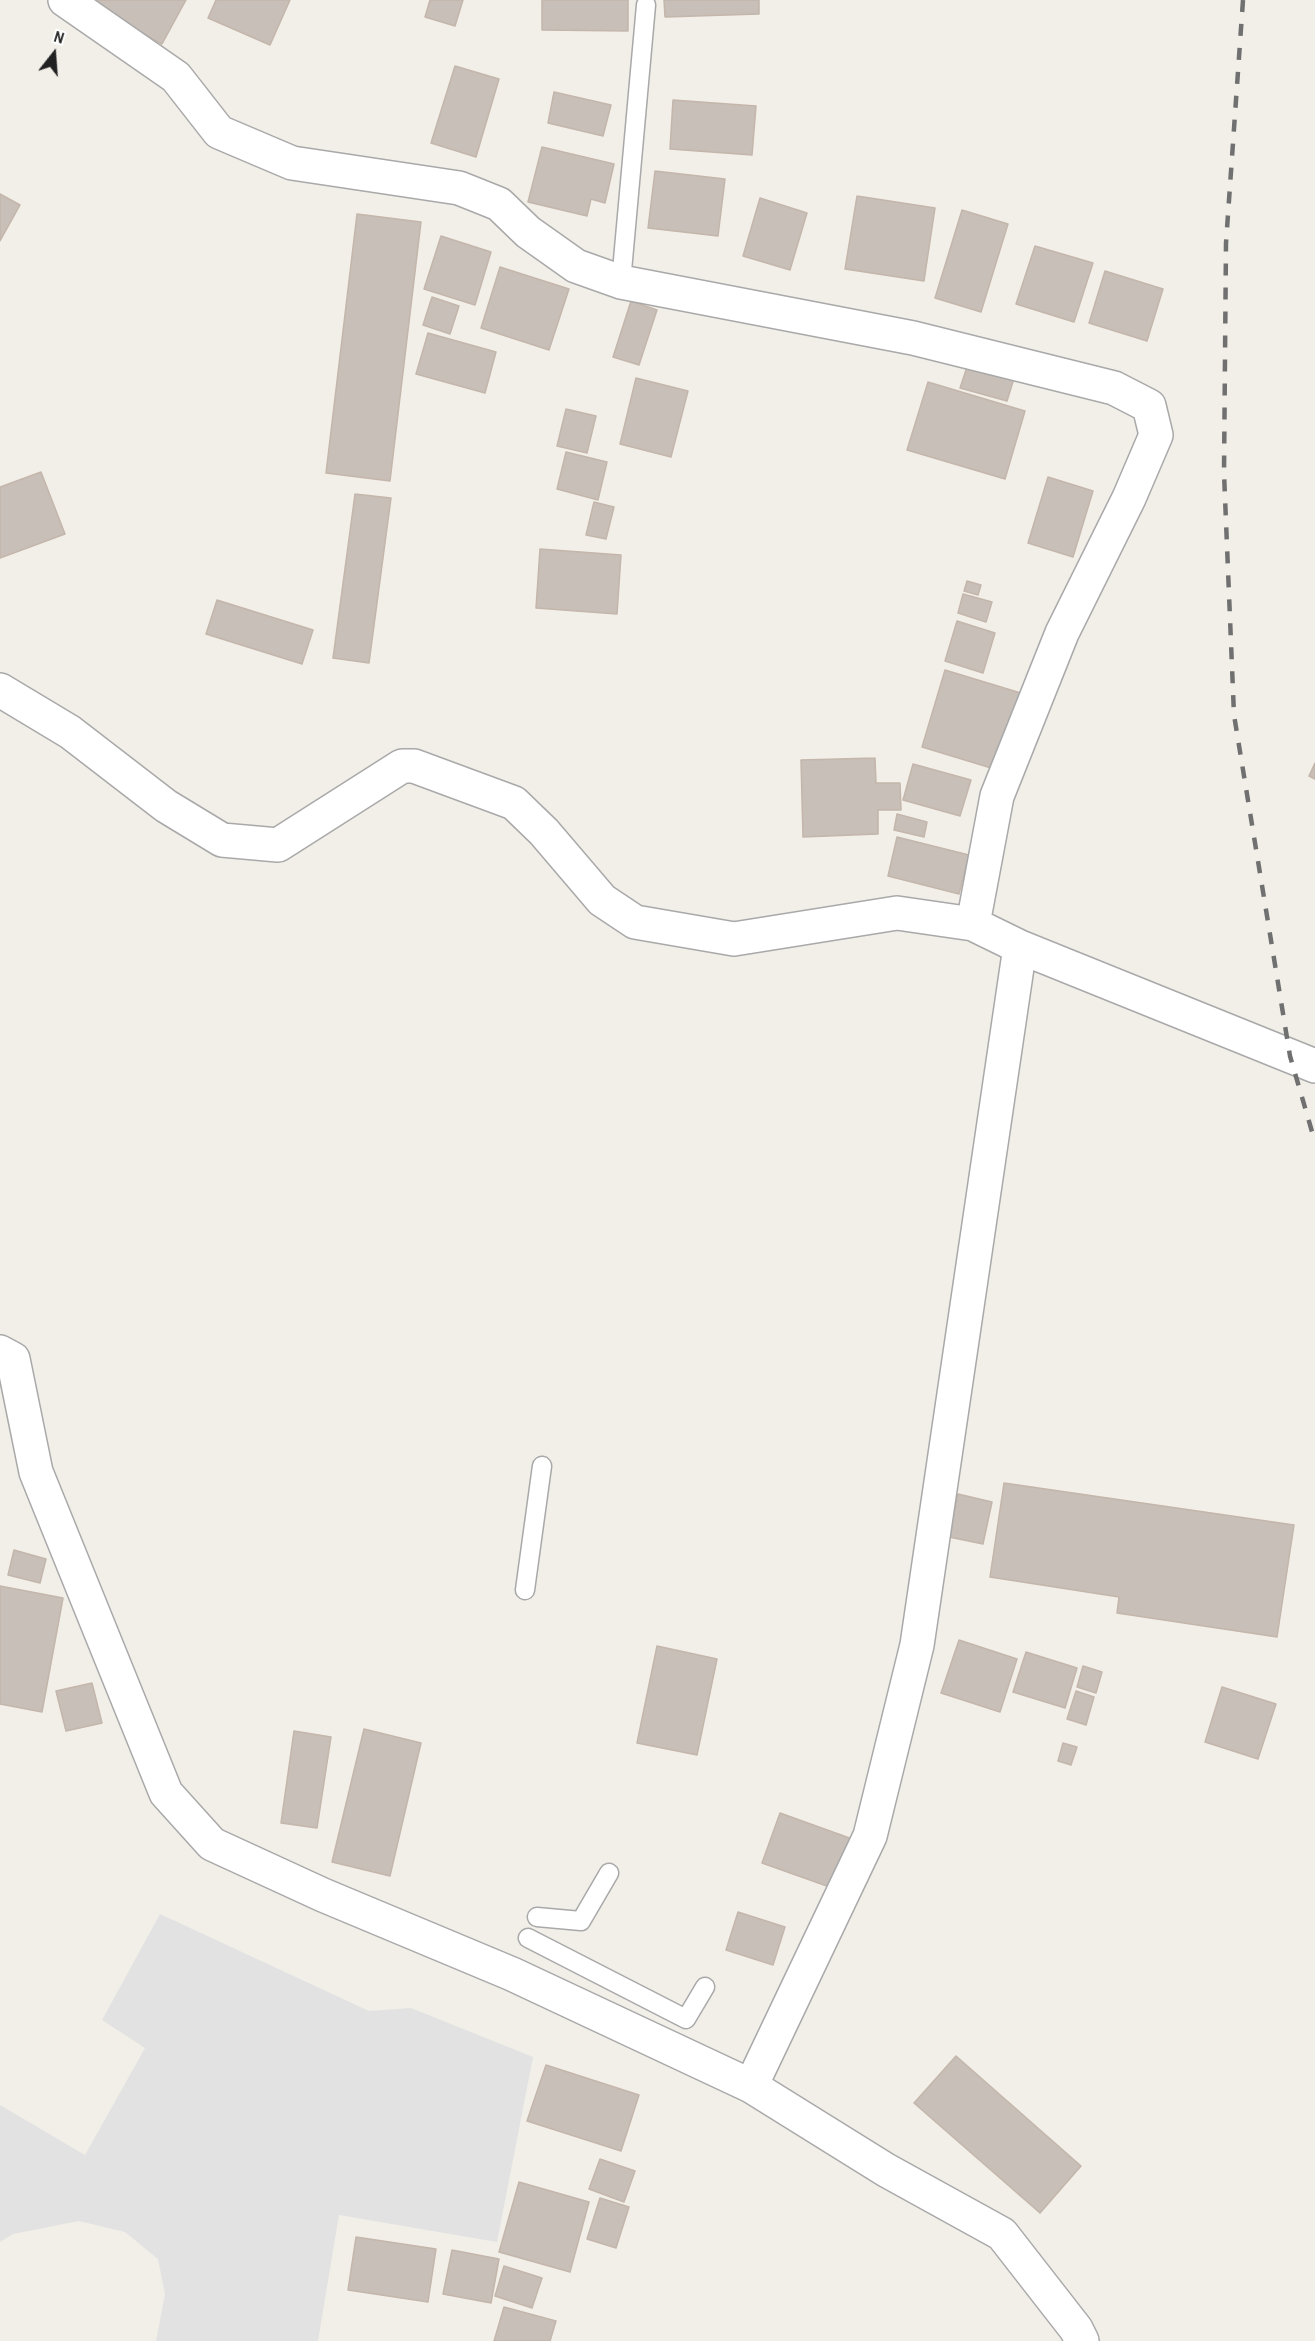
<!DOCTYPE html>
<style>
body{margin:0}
#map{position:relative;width:1315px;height:2341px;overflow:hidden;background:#f2efe9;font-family:"Archivo Narrow",sans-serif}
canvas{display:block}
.north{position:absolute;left:24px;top:24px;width:60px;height:60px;-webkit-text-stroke:4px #fff;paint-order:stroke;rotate:17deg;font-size:16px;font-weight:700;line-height:24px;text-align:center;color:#222}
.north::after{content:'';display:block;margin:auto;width:21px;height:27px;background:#222;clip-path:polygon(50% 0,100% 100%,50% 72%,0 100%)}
</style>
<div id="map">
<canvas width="1315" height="2341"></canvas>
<div class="north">N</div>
</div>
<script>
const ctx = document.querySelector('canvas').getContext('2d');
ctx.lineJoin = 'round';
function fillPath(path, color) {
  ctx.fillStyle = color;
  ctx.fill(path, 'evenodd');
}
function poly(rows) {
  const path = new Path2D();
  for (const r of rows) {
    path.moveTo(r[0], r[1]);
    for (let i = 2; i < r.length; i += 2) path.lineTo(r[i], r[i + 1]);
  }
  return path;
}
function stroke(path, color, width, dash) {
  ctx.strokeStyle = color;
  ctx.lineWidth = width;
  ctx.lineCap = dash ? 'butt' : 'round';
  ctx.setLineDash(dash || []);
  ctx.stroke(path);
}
fillPath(poly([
 [160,1914,369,2011,411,2008,533,2057,497,2242,339,2215,318,2341,156,2341,165,2294,158,2259,125,2232,79,2221,13,2234,0,2242,0,2105,85,2155,145,2048,102,2020]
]), '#e2e2e2');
const building = poly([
 [92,0,186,0,162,44,90,5,92,0],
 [216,0,290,0,270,45,208,18,216,0],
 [430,0,463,0,455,26,425,17,430,0],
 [542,0,628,0,628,31,542,30,542,0],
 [664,0,759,0,759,14,665,17,664,0],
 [455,66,499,79,476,157,431,143,455,66],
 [554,92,611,105,603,136,548,123,554,92],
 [673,100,756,106,752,155,670,149,673,100],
 [542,147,614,164,605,203,591,199,587,216,528,202,542,147],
 [655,171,725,179,718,236,648,228,655,171],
 [0,194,20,205,0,241,0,194],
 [857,196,935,208,924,281,845,269,857,196],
 [760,198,807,213,790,270,743,256,760,198],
 [962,210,1008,224,981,312,935,298,962,210],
 [357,214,421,222,390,481,326,473,357,214],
 [441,236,491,252,475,305,424,289,441,236],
 [1035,246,1093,263,1074,322,1016,304,1035,246],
 [500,267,569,289,549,350,481,328,500,267],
 [1105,271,1163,289,1147,341,1089,323,1105,271],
 [432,297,459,306,450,334,423,325,432,297],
 [631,301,657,310,639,365,613,357,631,301],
 [428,333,496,352,485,393,416,374,428,333],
 [970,358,1016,372,1007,401,960,388,970,358],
 [636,378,688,391,671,457,620,444,636,378],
 [928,382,1025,411,1005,479,907,450,928,382],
 [566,409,596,416,587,453,557,446,566,409],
 [566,452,607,462,598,500,557,489,566,452],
 [41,472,65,534,0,558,0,487,41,472],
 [1048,477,1093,491,1073,557,1028,543,1048,477],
 [355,494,391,498,369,663,333,658,355,494],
 [594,502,614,507,606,539,586,535,594,502],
 [540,549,621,555,617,614,536,608,540,549],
 [967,581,981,585,978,595,964,591,967,581],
 [963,594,992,602,986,622,958,613,963,594],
 [217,600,313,630,302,664,206,634,217,600],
 [957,621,995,633,983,673,945,661,957,621],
 [945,670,1024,694,1001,771,922,747,945,670],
 [875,758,876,783,900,783,901,810,878,810,878,834,803,837,801,760,875,758],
 [1315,763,1315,779,1309,776,1315,763],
 [913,764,971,780,960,816,903,800,913,764],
 [897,814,927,822,924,837,894,830,897,814],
 [897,837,969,855,959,894,888,876,897,837],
 [1004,1483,1294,1525,1277,1637,1117,1613,1119,1597,990,1577,1004,1483],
 [958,1494,992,1502,983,1544,949,1537,958,1494],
 [14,1550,46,1559,40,1583,8,1575,14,1550],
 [0,1586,63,1598,42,1712,0,1704,0,1586],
 [959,1640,1017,1659,1000,1712,941,1693,959,1640],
 [657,1646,717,1659,697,1755,637,1743,657,1646],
 [1026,1652,1077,1668,1065,1708,1013,1692,1026,1652],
 [1083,1666,1102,1672,1096,1693,1077,1687,1083,1666],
 [92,1683,102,1723,66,1731,56,1691,92,1683],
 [1222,1687,1276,1704,1258,1759,1205,1742,1222,1687],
 [1076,1691,1094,1697,1086,1725,1067,1719,1076,1691],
 [364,1729,421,1743,390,1876,332,1862,364,1729],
 [294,1731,331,1737,317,1828,281,1823,294,1731],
 [1063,1743,1077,1747,1071,1765,1058,1761,1063,1743],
 [780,1813,855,1840,838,1890,762,1863,780,1813],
 [738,1912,785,1927,773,1965,726,1950,738,1912],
 [956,2056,1081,2166,1040,2213,914,2103,956,2056],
 [546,2065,639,2095,621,2151,527,2121,546,2065],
 [600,2159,635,2171,624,2202,589,2189,600,2159],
 [519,2182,589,2202,570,2272,499,2252,519,2182],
 [600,2198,629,2207,616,2248,587,2239,600,2198],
 [356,2237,436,2249,428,2302,348,2290,356,2237],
 [452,2250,499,2259,491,2303,443,2294,452,2250],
 [504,2266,542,2278,532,2308,495,2296,504,2266],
 [504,2307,556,2321,550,2341,494,2341,504,2307]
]);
fillPath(building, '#c7bfb8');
stroke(building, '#c4b6ab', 1.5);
const service = poly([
 [621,282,646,5],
 [525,1590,542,1466],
 [537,1917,581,1921,609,1873],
 [528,1938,686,2019,705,1987]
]);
const minor = poly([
 [65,0,176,77,219,132,292,163,459,188,499,204,528,232,576,266,621,282,913,338,1114,388,1149,406,1156,435,1129,498,1062,633,997,796,973,924],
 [0,690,70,732,166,806,222,840,278,845,402,766,414,766,514,803,544,832,602,900,635,922,734,939,897,913,973,924,1020,947,1315,1066],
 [0,1352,13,1359,36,1472,166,1793,212,1844,323,1895,512,1974,751,2086,886,2170,1002,2234,1076,2329,1082,2341],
 [751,2086,870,1836,917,1645,1020,947]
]);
stroke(service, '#a9a9a9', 21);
stroke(minor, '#a9a9a9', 36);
stroke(service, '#fff', 18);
stroke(minor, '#fff', 33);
stroke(poly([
 [1243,0,1226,243,1224,473,1234,715,1290,1056,1315,1142]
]), '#707070', 4.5, [12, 12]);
</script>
